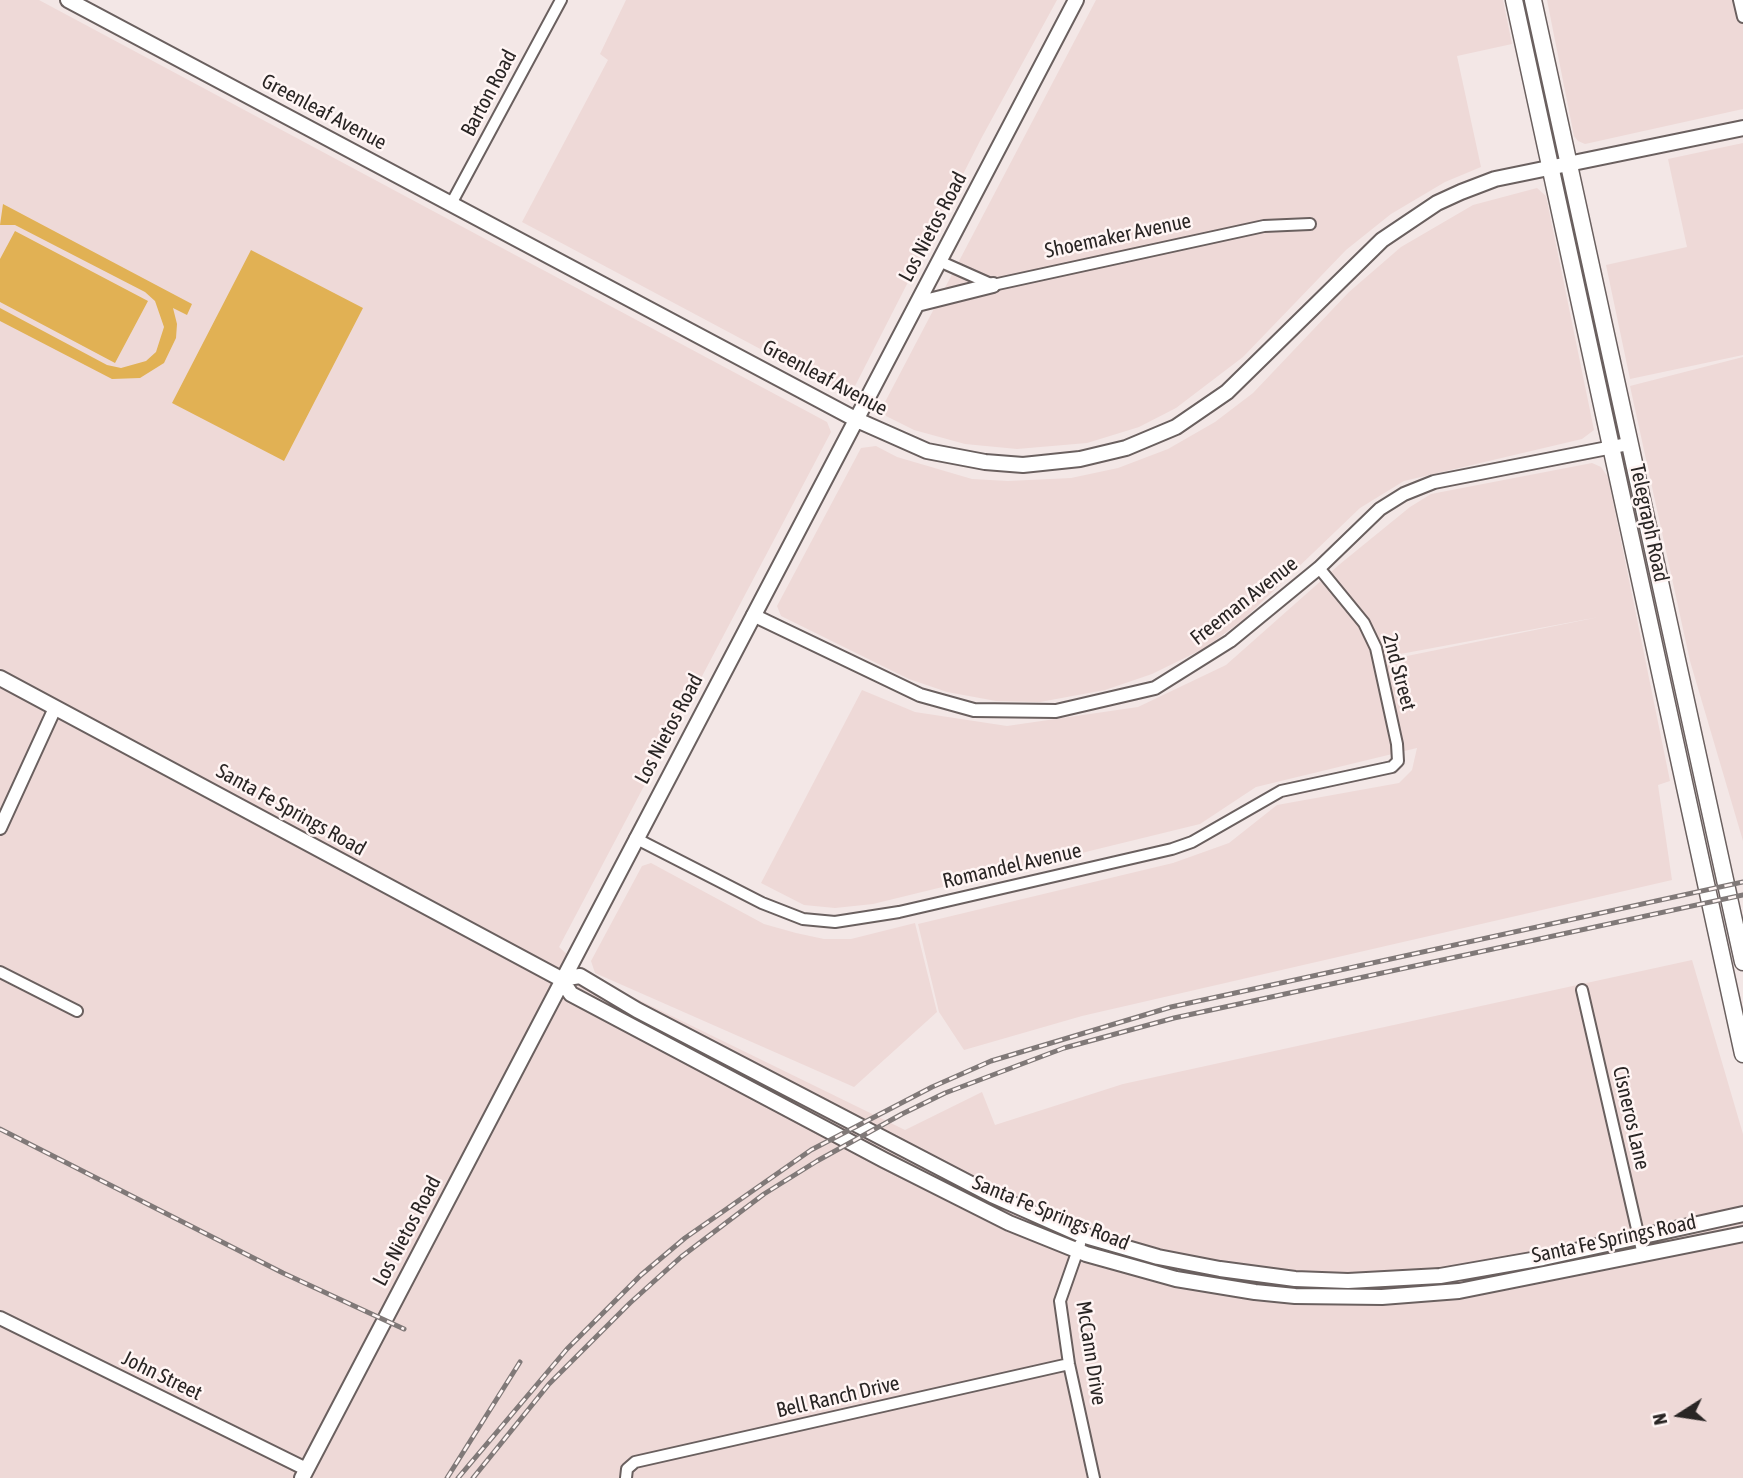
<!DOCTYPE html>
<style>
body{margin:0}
#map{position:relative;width:1743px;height:1478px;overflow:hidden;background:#f3e7e6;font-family:"Asap Condensed",sans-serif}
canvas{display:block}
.north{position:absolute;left:1645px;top:1380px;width:70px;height:70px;-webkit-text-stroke:5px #fff5f4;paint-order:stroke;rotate:258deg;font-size:19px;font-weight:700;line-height:28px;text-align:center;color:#292524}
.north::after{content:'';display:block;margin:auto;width:24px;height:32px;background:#292524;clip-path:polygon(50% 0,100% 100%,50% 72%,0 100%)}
</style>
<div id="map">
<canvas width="1743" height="1478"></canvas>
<div class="north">N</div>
</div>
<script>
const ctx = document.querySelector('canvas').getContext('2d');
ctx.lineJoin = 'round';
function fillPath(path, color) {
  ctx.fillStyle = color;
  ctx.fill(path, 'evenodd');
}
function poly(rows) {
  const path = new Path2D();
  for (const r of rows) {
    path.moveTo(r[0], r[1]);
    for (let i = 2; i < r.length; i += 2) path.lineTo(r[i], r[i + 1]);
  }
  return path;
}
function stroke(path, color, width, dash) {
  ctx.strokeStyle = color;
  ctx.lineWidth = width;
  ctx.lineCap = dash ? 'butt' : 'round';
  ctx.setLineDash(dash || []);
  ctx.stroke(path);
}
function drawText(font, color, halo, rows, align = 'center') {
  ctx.font = font + ' "Asap Condensed",sans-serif';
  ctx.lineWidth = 5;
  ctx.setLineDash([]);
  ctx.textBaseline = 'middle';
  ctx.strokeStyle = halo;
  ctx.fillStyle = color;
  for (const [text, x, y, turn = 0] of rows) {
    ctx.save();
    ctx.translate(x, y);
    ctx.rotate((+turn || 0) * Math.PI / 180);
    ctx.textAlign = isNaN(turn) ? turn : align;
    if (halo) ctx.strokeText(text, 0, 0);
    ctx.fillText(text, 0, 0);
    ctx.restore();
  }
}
fillPath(poly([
 [0,0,39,0,827,422,831,432,559,947,592,977,905,1130,982,1092,995,1125,1123,1084,1692,960,1743,1134,1743,1478,0,1478],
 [626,0,1057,0,982,137,854,388,841,392,522,222,608,60,600,54],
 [1096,0,1503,0,1512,44,1457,56,1481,167,1445,182,1391,214,1346,250,1243,357,1176,408,1139,427,1087,443,1017,449,965,444,914,430,886,416,884,404],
 [1547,0,1743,0,1743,109,1585,144,1578,141,1574,136],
 [1743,143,1743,355,1630,379,1606,265,1687,247,1668,159],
 [1537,188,1546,196,1594,430,1582,439,1404,481,1360,508,1243,620,1205,648,1152,674,1105,690,1040,702,996,701,947,692,909,679,781,616,777,606,861,448,876,446,897,457,972,479,1008,481,1071,478,1118,468,1168,449,1215,422,1253,393,1349,292,1401,247,1473,205],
 [1743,357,1743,841,1690,661,1630,386],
 [1592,463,1601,467,1608,477,1670,781,1658,785,1672,880,1082,1016,964,1050,939,1012,918,924,1173,863,1229,843,1277,805,1399,783,1412,770,1417,748,1256,787,1200,824,873,904,835,908,804,905,761,883,862,690,915,712,1007,726,1138,707,1226,665,1340,564,1410,507,1431,494],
 [1599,617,1397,658,1410,722,1395,655],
 [651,863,764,924,796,933,824,939,851,939,915,923,937,1012,854,1087,595,973,591,961,642,866]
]), '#eed9d7');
fillPath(poly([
 [3,204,192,304,187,315,173,308,177,324,176,338,164,363,140,378,112,379,0,321,0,308,107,365,121,368,146,361,156,352,164,327,155,301,145,292,15,225,0,225],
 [15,231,148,301,115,363,0,302,0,259],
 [251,250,363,308,284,461,172,403]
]), '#e1b154');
const minor = poly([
 [1739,0,1743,17],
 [451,204,561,0],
 [939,261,993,285,1264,226,1310,224],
 [635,838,762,903,803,919,835,922,899,912,1172,849,1192,842,1281,791,1392,767,1398,761,1397,744,1376,648,1364,623,1319,568],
 [0,972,77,1011],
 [1582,990,1643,1255],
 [1080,1244,1060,1301,1069,1364,1094,1478],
 [626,1478,627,1469,635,1462,1069,1364]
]);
const tertiary = poly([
 [753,615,920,695,974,710,1056,711,1155,688,1230,641,1319,568,1380,509,1404,494,1434,482,1628,444],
 [0,828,55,708],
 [0,1318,306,1469]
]);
const secondary = poly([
 [68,0,857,420,927,451,985,462,1023,465,1080,459,1126,448,1176,427,1227,392,1382,240,1437,203,1461,192,1495,179,1743,128],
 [917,304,993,285],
 [0,678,561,979,571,994,884,1160,1009,1223,1086,1254,1176,1279,1255,1292,1295,1296,1382,1297,1459,1291,1743,1234],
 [561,979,580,976,637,1010,992,1195,1082,1235,1158,1257,1220,1269,1295,1279,1348,1281,1440,1276,1543,1258,1743,1214],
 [302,1478,1076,0]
]);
const primary = poly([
 [1514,0,1743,1054],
 [1533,0,1743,962]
]);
stroke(minor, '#6a605f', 14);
stroke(tertiary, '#6a605f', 16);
stroke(secondary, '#6a605f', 18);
stroke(primary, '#6a605f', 19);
stroke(minor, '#fff', 10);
stroke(tertiary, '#fff', 12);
stroke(secondary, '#fff', 14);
stroke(primary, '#fff', 16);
const rail = poly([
 [0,1129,283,1273,404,1329],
 [447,1478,520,1362],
 [458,1478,567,1349,641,1275,685,1238,811,1150,932,1087,991,1061,1171,1007,1743,882],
 [473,1478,549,1384,630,1303,681,1257,764,1194,817,1161,902,1114,945,1093,1064,1048,1174,1018,1743,895]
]);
stroke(rail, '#807978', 5);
stroke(rail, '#fff5f4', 2.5, [8]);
drawText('21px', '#292524', '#fff5f4', [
 ["Barton Road",489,93,-62],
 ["Greenleaf Avenue",324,112,28],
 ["Los Nietos Road",933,227,-62],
 ["Shoemaker Avenue",1118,236,-12],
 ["Greenleaf Avenue",825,378,28],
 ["Telegraph Road",1649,523,78],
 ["Freeman Avenue",1244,601,-38],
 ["2nd Street",1399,672,75],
 ["Los Nietos Road",669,729,-62],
 ["Santa Fe Springs Road",291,810,29],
 ["Romandel Avenue",1012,866,-13],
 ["Cisneros Lane",1631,1118,77],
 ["Santa Fe Springs Road",1051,1213,22],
 ["Los Nietos Road",407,1231,-62],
 ["Santa Fe Springs Road",1614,1239,-12],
 ["McCann Drive",1091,1353,81],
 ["John Street",162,1376,26],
 ["Bell Ranch Drive",838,1397,-13]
]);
</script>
